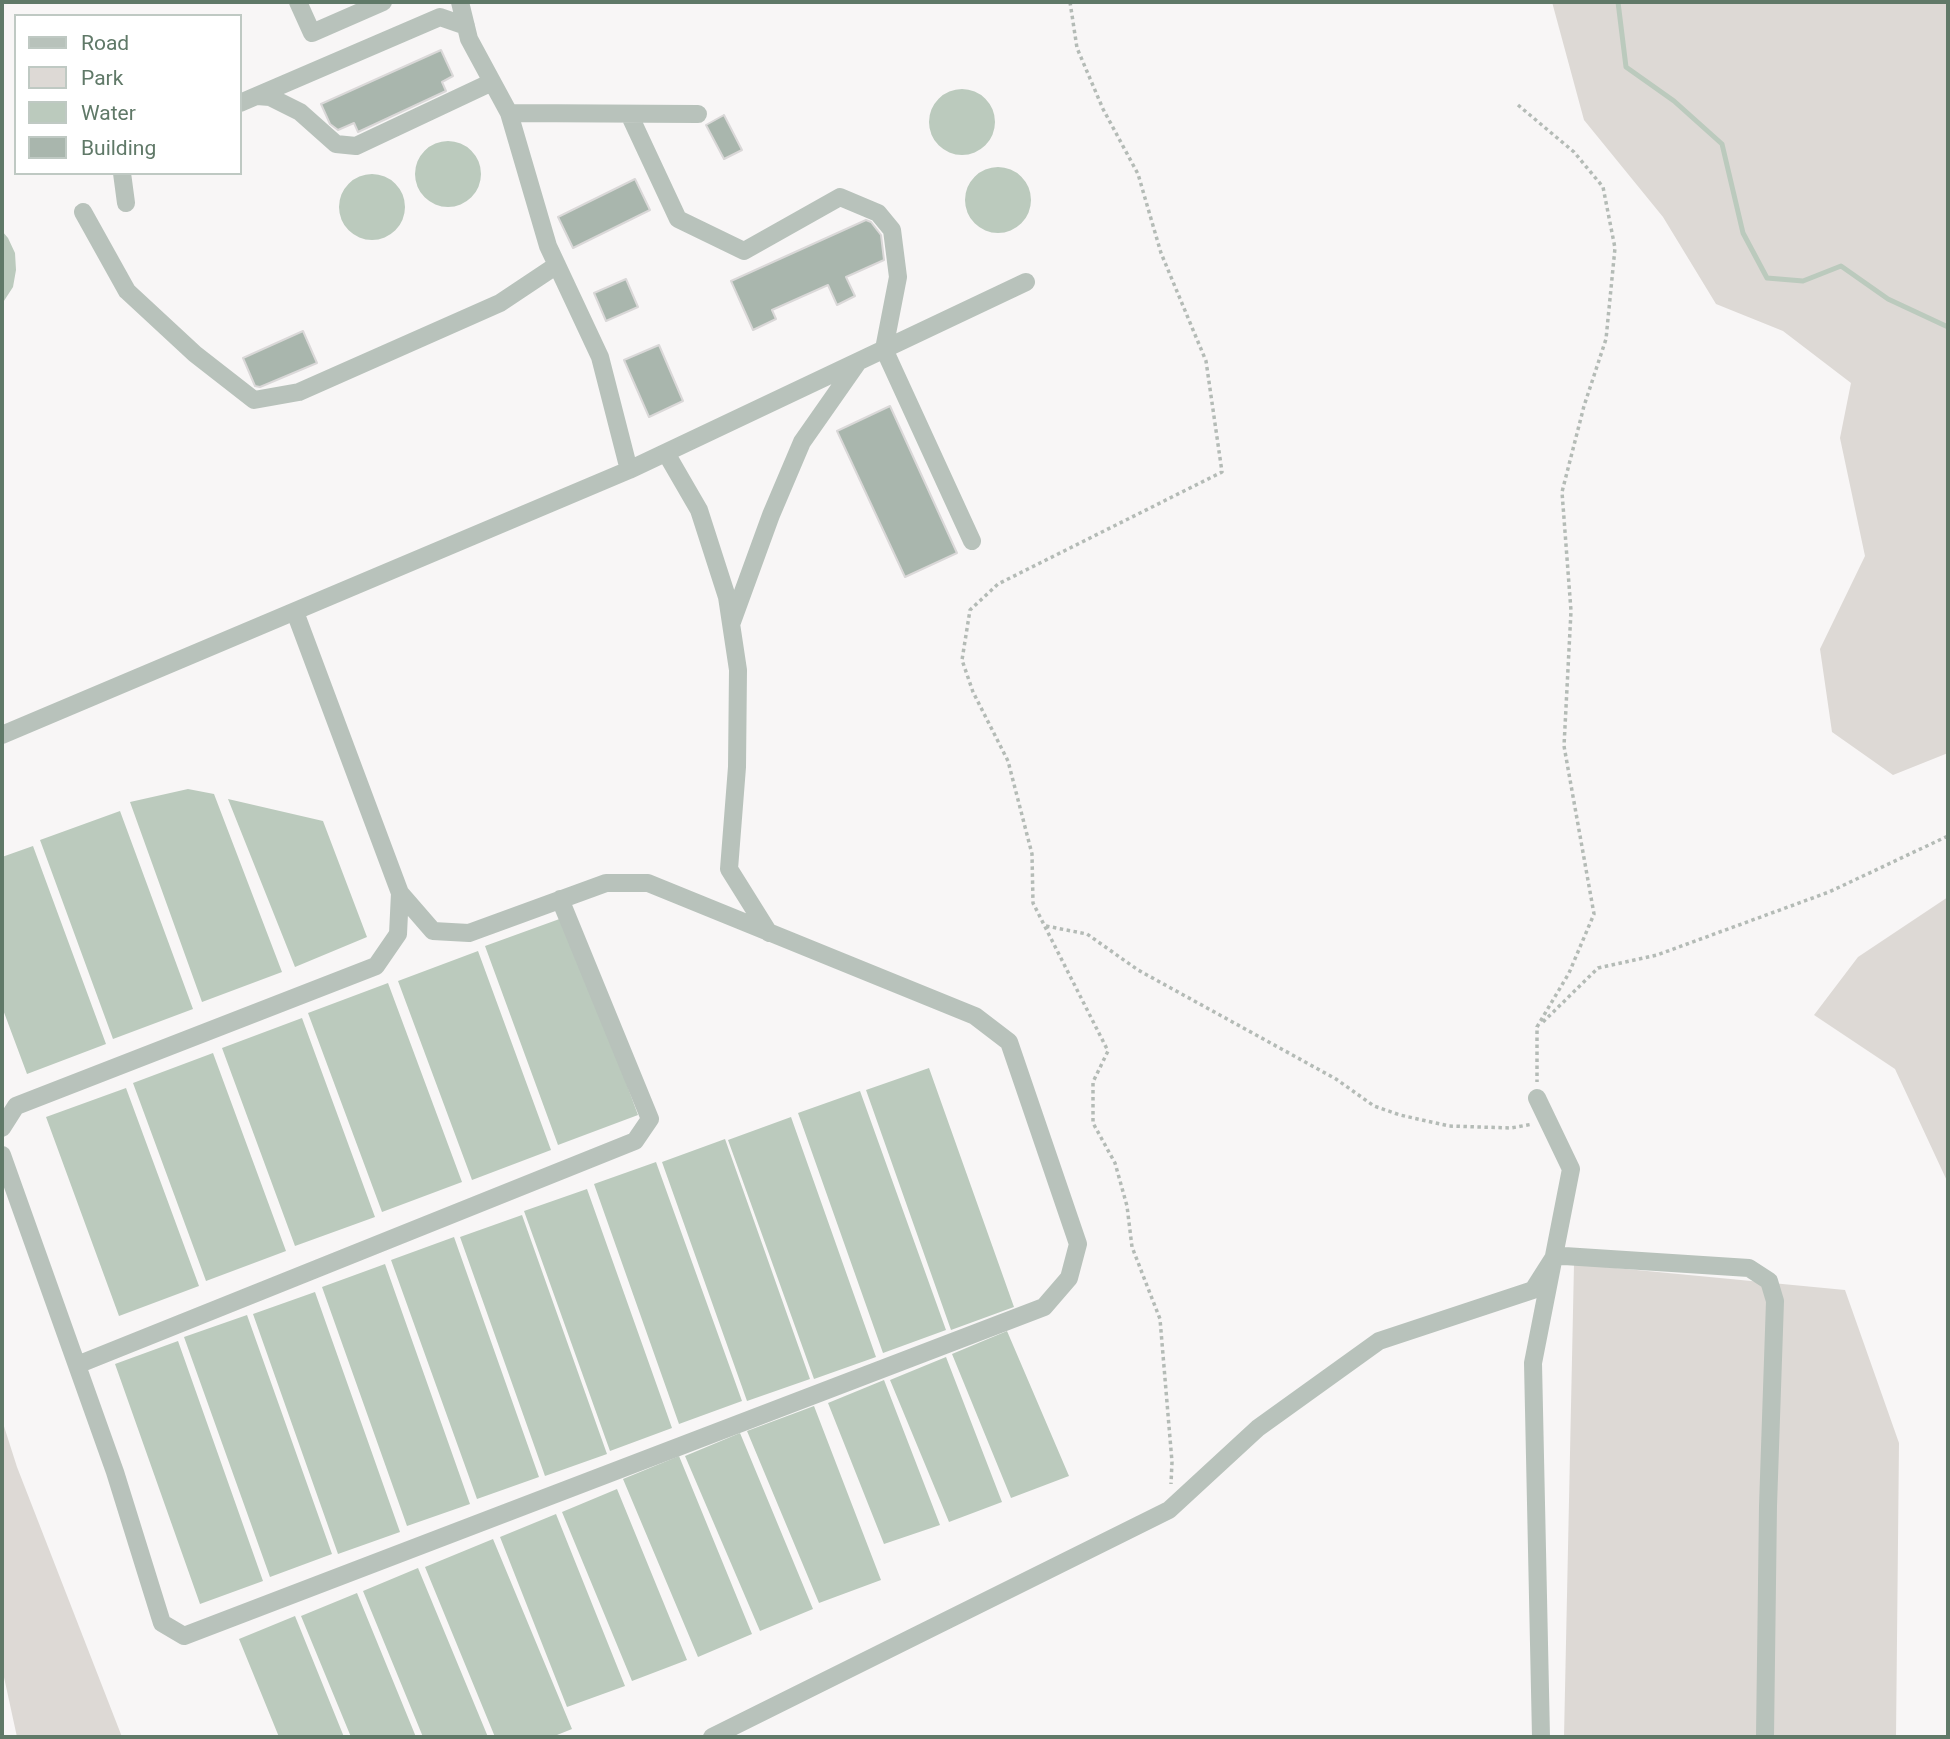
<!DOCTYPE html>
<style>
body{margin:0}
#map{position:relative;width:1950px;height:1739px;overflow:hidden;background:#f8f6f6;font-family:Roboto,sans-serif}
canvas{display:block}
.frame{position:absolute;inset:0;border:4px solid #607968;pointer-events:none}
.legend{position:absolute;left:14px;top:14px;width:228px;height:161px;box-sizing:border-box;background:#fff;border:2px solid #bfc9c3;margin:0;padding:9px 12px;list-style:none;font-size:21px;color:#607968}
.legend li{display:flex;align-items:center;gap:14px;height:35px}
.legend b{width:35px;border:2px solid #bfc9c3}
</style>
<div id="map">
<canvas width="1950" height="1739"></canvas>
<div class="frame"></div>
<ul class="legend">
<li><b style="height:9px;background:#b8c2bb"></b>Road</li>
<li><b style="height:19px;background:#ddd9d5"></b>Park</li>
<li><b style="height:19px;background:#bbcabd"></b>Water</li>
<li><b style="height:19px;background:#a9b6ad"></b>Building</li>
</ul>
</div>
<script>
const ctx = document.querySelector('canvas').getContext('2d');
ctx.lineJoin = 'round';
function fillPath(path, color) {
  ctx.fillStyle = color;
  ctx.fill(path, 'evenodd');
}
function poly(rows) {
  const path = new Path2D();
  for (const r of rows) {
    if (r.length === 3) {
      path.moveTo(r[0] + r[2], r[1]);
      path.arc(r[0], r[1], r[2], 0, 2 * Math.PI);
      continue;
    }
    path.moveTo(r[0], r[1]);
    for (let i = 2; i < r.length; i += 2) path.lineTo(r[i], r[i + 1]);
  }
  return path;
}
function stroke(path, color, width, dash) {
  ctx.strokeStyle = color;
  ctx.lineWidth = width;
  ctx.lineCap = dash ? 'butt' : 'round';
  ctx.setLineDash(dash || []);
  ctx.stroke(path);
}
fillPath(poly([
 [1552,2,1948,2,1948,753,1893,775,1832,732,1820,649,1865,556,1840,438,1851,383,1783,331,1716,304,1663,217,1584,120],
 [1948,897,1948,1183,1895,1069,1814,1015,1858,957],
 [1574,1264,1845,1290,1899,1443,1896,1737,1564,1737],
 [2,1420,17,1467,122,1737,17,1737,2,1668]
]), '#ddd9d5');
fillPath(poly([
 [962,122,33],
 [448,174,33],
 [998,200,33],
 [372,207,33],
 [2,231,8,238,15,253,16,270,13,287,2,304],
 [188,789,214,794,282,972,202,1002,130,802],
 [228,799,323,821,367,937,295,967],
 [120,811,193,1009,113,1039,40,840],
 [33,846,106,1044,27,1074,2,1007,2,857],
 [565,917,638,1115,558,1145,485,946],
 [478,951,551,1150,472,1180,398,981],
 [388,983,462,1182,382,1212,308,1013],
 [302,1018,375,1217,295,1246,222,1048],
 [213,1053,286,1251,206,1281,133,1083],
 [929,1068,1014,1307,951,1330,866,1090],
 [126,1088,199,1286,119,1316,46,1117],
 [860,1091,946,1330,883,1353,798,1113],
 [791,1117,876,1357,814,1379,728,1140],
 [725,1139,810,1379,747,1401,662,1162],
 [656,1162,742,1401,679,1424,594,1184],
 [587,1189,672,1428,610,1451,524,1211],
 [522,1215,607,1454,545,1476,460,1237],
 [454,1237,539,1477,477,1499,391,1260],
 [385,1264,470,1504,407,1526,322,1287],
 [315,1292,400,1532,338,1554,253,1314],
 [247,1315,332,1554,270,1577,184,1337],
 [1007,1331,1069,1476,1011,1498,952,1354],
 [178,1341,263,1581,200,1604,115,1364],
 [946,1357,1002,1502,949,1522,890,1380],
 [884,1380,940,1525,884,1544,828,1403],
 [814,1406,881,1580,819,1603,747,1431],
 [740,1433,813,1609,760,1631,685,1456],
 [679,1456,752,1634,698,1657,623,1479],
 [617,1489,687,1660,632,1681,562,1512],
 [556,1514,625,1686,567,1707,500,1537],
 [493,1539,572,1729,552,1737,495,1737,425,1567],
 [418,1568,488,1737,423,1737,363,1591],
 [357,1593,416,1737,351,1737,301,1616],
 [295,1616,344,1737,279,1737,239,1639]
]), '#bbcabd');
stroke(poly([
 [1618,2,1626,67,1674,101,1722,144,1743,233,1767,278,1803,281,1841,266,1888,299,1948,327]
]), '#bbcabd', 5);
const building = poly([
 [441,50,453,76,442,82,446,91,358,132,354,123,338,130,330,124,321,104,441,50],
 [724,115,742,150,724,159,706,125,724,115],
 [635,179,650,210,573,248,558,217,635,179],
 [866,220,871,222,881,235,884,260,846,277,855,296,837,305,828,285,772,310,776,319,753,330,731,281,866,220],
 [626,279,638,307,606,321,594,293,626,279],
 [303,331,317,363,260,387,255,386,243,358,303,331],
 [659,345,683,401,649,417,624,360,659,345],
 [890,406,957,553,905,577,837,431,890,406]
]);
fillPath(building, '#a9b6ad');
stroke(building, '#dad8d8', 2);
stroke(poly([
 [1070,2,1077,48,1103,109,1138,174,1161,253,1206,361,1222,472,998,584,970,610,962,660,973,692,1008,761,1032,854,1033,903,1108,1051,1093,1082,1093,1123,1115,1163,1127,1206,1132,1247,1160,1319,1172,1462,1171,1484],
 [1518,105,1574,152,1603,187,1615,248,1606,339,1584,406,1562,492,1571,611,1564,746,1594,914,1569,973,1537,1027,1537,1082],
 [1046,926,1087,934,1138,970,1336,1079,1374,1106,1400,1115,1449,1126,1511,1128,1533,1124],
 [1543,1022,1598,968,1657,955,1829,892,1948,836]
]), '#b4bbb6', 3.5, [3.5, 3.5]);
stroke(poly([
 [298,2,312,33,383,2],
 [460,2,469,39,509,113,548,246,600,357,629,470],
 [257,96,270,97,300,112,336,144,356,146,492,82],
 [240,103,440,17,466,26],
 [509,113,698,114],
 [629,114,678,219,744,251,840,197,878,213,892,230,898,277,884,349,972,541],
 [122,173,126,203],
 [83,212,127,291,195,354,254,400,299,392,500,303,557,265],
 [666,453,699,510,727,597,738,670,737,767,729,869,769,933],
 [732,622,771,515,802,442,858,362],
 [2,735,629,470,1026,282],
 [1537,1098,1571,1169,1533,1363,1541,1737],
 [2,1128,16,1106,376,966,398,934,400,893],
 [2,1155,115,1472,162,1623,184,1636,1044,1307,1069,1278,1078,1244,1009,1042,975,1016,648,883,606,883,469,933,433,931,400,893,295,612],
 [77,1365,635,1141,650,1119,560,899],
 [712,1737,1169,1510,1258,1428,1379,1341,1533,1290,1554,1257,1564,1256,1749,1268,1769,1281,1775,1301,1768,1506,1765,1737]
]), '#b8c2bb', 18);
</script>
